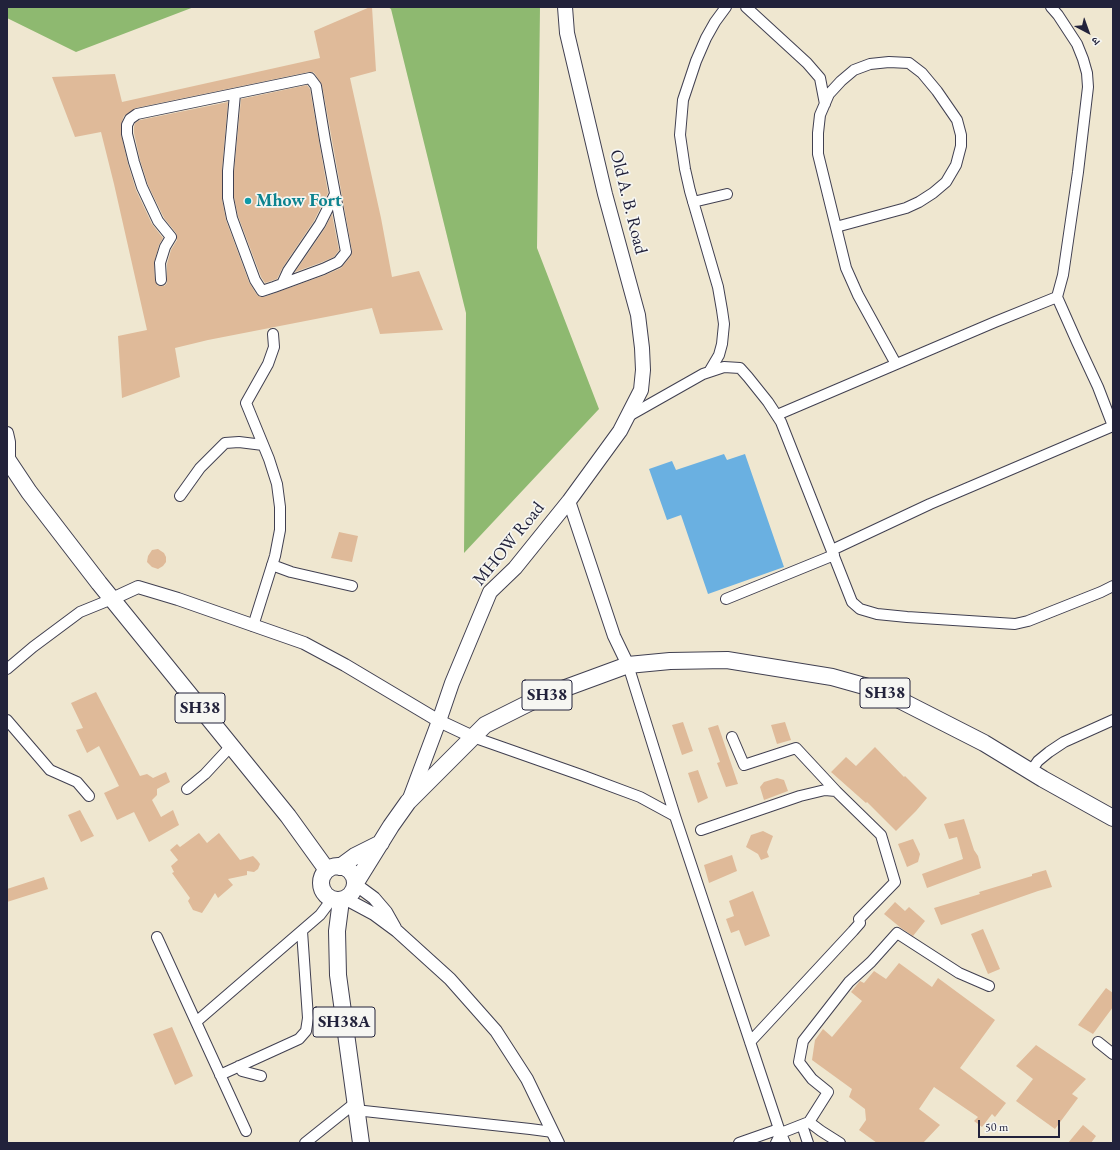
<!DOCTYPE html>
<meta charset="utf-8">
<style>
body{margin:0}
#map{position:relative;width:1120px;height:1150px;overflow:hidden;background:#efe7d0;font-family:"EB Garamond","Noto Serif Devanagari",serif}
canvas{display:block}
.frame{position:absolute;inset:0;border:8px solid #22223b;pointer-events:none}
.north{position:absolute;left:1068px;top:12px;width:40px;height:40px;-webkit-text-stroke:3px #f6f6f2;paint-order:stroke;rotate:139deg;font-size:11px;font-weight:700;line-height:16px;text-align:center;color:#22223b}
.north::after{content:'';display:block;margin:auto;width:14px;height:18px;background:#22223b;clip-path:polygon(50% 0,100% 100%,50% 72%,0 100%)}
.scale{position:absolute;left:978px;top:1120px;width:82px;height:18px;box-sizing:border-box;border:2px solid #22223b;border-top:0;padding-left:5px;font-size:12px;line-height:14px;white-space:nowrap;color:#22223b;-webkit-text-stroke:3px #f6f6f2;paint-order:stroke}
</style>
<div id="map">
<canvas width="1120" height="1150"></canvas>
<div class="frame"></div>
<div class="north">उ</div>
<div class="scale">50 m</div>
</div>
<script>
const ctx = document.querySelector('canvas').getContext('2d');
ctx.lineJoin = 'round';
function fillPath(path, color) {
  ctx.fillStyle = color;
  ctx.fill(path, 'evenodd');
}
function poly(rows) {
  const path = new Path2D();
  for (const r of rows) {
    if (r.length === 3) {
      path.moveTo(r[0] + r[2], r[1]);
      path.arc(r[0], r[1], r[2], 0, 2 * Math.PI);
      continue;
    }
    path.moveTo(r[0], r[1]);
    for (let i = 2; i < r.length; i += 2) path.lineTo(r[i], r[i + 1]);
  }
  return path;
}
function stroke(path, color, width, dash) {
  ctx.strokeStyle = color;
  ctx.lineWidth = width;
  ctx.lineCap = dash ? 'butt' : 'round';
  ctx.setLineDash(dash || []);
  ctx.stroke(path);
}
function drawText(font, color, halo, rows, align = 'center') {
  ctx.font = font + ' "EB Garamond",serif';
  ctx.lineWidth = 3.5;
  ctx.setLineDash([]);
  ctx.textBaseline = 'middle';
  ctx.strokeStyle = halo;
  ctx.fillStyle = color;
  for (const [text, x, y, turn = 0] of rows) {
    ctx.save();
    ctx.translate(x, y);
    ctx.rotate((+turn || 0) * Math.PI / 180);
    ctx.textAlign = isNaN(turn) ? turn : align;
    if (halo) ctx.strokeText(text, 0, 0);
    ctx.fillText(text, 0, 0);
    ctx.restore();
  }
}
fillPath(poly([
 [7,7,194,7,76,52,7,18],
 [388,7,540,7,537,248,599,409,464,553,466,313,391,9]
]), '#8eb970');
fillPath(poly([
 [724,454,727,460,745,454,784,567,708,594,681,515,667,520,649,469,672,461,676,470]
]), '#6ab0e1');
fillPath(poly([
 [370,7,372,7,376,71,350,78,381,218,392,277,419,271,443,330,380,334,372,308,208,340,175,348,180,377,122,398,118,336,147,330,114,184,101,132,75,137,52,77,115,74,122,102,320,58,314,31],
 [309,72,313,72,315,74,322,85,352,251,351,256,341,268,325,275,264,297,261,297,257,295,249,282,226,220,222,199,222,170,228,102,140,120,135,123,134,127,134,133,140,160,148,185,164,218,176,233,177,236,177,240,171,250,167,264,167,283,164,286,158,286,155,280,154,263,159,245,163,238,152,224,136,190,128,164,121,134,121,125,124,116,136,108],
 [307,85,310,89,328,193,314,221,283,267,277,279,265,283,261,277,238,216,234,197,234,171,241,99],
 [332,214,339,250,334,257,320,263,295,272,325,228],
 [339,532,358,536,352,562,331,558],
 [158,549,164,553,166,557,166,562,163,566,158,569,152,567,147,562,148,556,152,550],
 [96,692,140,776,147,774,153,778,166,772,170,782,157,789,157,795,152,800,161,817,173,810,179,825,149,842,134,812,117,820,104,793,119,786,99,746,87,753,76,730,83,728,71,703],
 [683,722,693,751,682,755,672,725],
 [785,722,791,740,777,744,771,725],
 [718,725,738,784,726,787,717,763,720,762,708,728],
 [875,747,904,777,905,776,927,798,916,811,896,831,867,802,866,803,831,772,846,757,856,766],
 [698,770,708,798,698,803,688,773],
 [777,778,784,780,788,791,764,800,760,787,764,782],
 [80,810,94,836,81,842,68,815],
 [964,819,974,850,978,856,981,868,927,888,922,874,963,859,957,837,949,839,944,824],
 [763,831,773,836,767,852,769,857,761,860,758,854,746,847,751,835],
 [199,833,207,843,219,833,240,860,253,856,257,860,260,864,258,869,254,872,247,871,247,875,228,879,233,885,218,898,215,893,208,904,202,913,193,910,188,901,190,898,172,873,174,872,171,866,178,860,170,850,177,844,180,847],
 [913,839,920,854,918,862,907,867,898,844],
 [732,855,737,871,709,883,704,865],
 [1046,870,1052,887,1038,891,941,925,934,908,980,894,979,892,1032,876,1032,874],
 [44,877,48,889,7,902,7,889],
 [753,891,770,936,745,946,739,930,731,933,726,919,734,916,729,901],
 [895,902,905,911,909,907,925,921,913,936,901,928,884,914],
 [983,929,1000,969,988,974,971,934],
 [899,963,932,987,938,978,995,1020,960,1068,1006,1103,995,1117,992,1114,982,1127,974,1121,978,1117,934,1087,919,1109,940,1125,923,1143,877,1143,859,1130,866,1120,865,1109,849,1097,852,1089,812,1060,815,1040,823,1029,832,1037,862,1001,851,992,860,981,864,983,874,971,886,979],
 [1106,988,1113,993,1113,1007,1093,1034,1078,1025],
 [172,1027,193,1076,175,1085,153,1034],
 [1036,1045,1086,1079,1072,1094,1078,1098,1055,1129,1016,1101,1033,1079,1016,1066],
 [1083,1125,1096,1136,1091,1143,1068,1143]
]), '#dfba99');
const minor = poly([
 [746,7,807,63,820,78,825,104],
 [693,202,727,194],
 [836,227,906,208,919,202,933,193,946,182,956,165,961,146,961,135,957,120,937,91,922,73,909,63,889,62,870,64,854,70,841,81,829,94,820,115,818,133,818,154,846,268,858,295,896,364],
 [161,280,160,263,165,247,171,237,158,221,142,187,134,162,127,134,127,125,130,119,137,114,310,78,316,86,325,140,346,252,338,262,323,269,274,287,262,291,255,280,232,218,228,198,228,171,235,94],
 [282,284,288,271,320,224,335,194],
 [709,372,719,355,722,344,724,324,722,310,718,287,690,191,685,169,680,135,683,100,696,61,706,38,715,22,726,7],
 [777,415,995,322,1057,297],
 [627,417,703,374,724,367,740,368,748,377,768,402,781,422,852,602,860,609,877,614,907,617,1015,624,1028,621,1101,592,1113,586],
 [180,496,200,468,225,443,239,442,263,445],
 [832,550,930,504,1113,426,1098,387,1077,342,1057,297,1063,275,1078,172,1088,87,1087,73,1083,59,1077,44,1058,15,1051,7],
 [272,565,291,572,352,586],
 [726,599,834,555],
 [253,626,275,556,280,530,280,507,277,484,269,459,246,403,268,364,274,347,273,334],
 [628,665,675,816,779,1129,785,1143],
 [7,669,33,647,80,612,112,599],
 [7,720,50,770,77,782,89,796],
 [473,737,581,775,640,797,675,816],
 [732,737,744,765,796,748,836,791],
 [1031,771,1038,761,1049,752,1064,742,1113,720],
 [187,789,205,774,231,746],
 [701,830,800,796,825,790,836,791,881,835,895,882,859,919,860,923,853,931,750,1042],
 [157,937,246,1131],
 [196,1022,320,915,332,899],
 [1098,1042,1113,1054],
 [239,1066,242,1071,261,1076],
 [220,1075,299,1039,306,1031,308,1018,302,931],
 [355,1110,530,1129,553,1132],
 [809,1122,821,1131,840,1143],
 [802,1125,808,1143],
 [305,1143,355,1103],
 [739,1143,779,1129],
 [776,1143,781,1133,809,1122,828,1092,812,1079,799,1062,803,1041,849,982,871,962,897,933,959,973,989,986]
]);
const tertiary = poly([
 [7,433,9,442,9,461],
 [569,501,614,636,628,665],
 [112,599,138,587,178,599,304,643,345,665,439,721,473,737],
 [355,884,374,898,386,912,395,928],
 [346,899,374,914,397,931,450,979,496,1031,527,1079,558,1143]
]);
const secondary = poly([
 [409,801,439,721,452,683,490,592,515,568,569,501,620,431,641,390,643,370,642,348,638,315,605,194,567,33,565,7]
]);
const primary = poly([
 [7,459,29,492,99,583,288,816,327,870],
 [338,883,17],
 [340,867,355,856,381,843],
 [355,884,391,826,408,802,485,725,541,697,628,665,670,661,727,660,832,677,882,691,984,743,1043,779,1113,818],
 [341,900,337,931,338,975,361,1143]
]);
stroke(minor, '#414051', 12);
stroke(tertiary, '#414051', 14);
stroke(secondary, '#414051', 16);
stroke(primary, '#414051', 18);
stroke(minor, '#fff', 10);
stroke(tertiary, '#fff', 12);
stroke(secondary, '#fff', 14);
stroke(primary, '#fff', 16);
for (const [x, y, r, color] of [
 [248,201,4,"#0f9aa8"]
]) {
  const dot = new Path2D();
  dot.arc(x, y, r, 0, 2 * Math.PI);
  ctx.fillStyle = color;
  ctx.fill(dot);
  stroke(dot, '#f6f6f2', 1.5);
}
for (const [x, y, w] of [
 [885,693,50],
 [547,695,50],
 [200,708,50],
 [344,1022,62]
]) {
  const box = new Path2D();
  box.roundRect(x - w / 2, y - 15, w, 30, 3);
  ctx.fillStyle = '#f6f6f2';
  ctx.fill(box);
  stroke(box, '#22223b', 1);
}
drawText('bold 17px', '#22223b', null, [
 ["SH38",885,693],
 ["SH38",547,695],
 ["SH38",200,708],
 ["SH38A",344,1022]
]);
drawText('bold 18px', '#0d838f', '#f6f6f2', [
 ["Mhow Fort",256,201]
], 'left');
drawText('18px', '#22223b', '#f6f6f2', [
 ["Old A. B. Road",628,202,76],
 ["MHOW Road",509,544,-51]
]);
</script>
